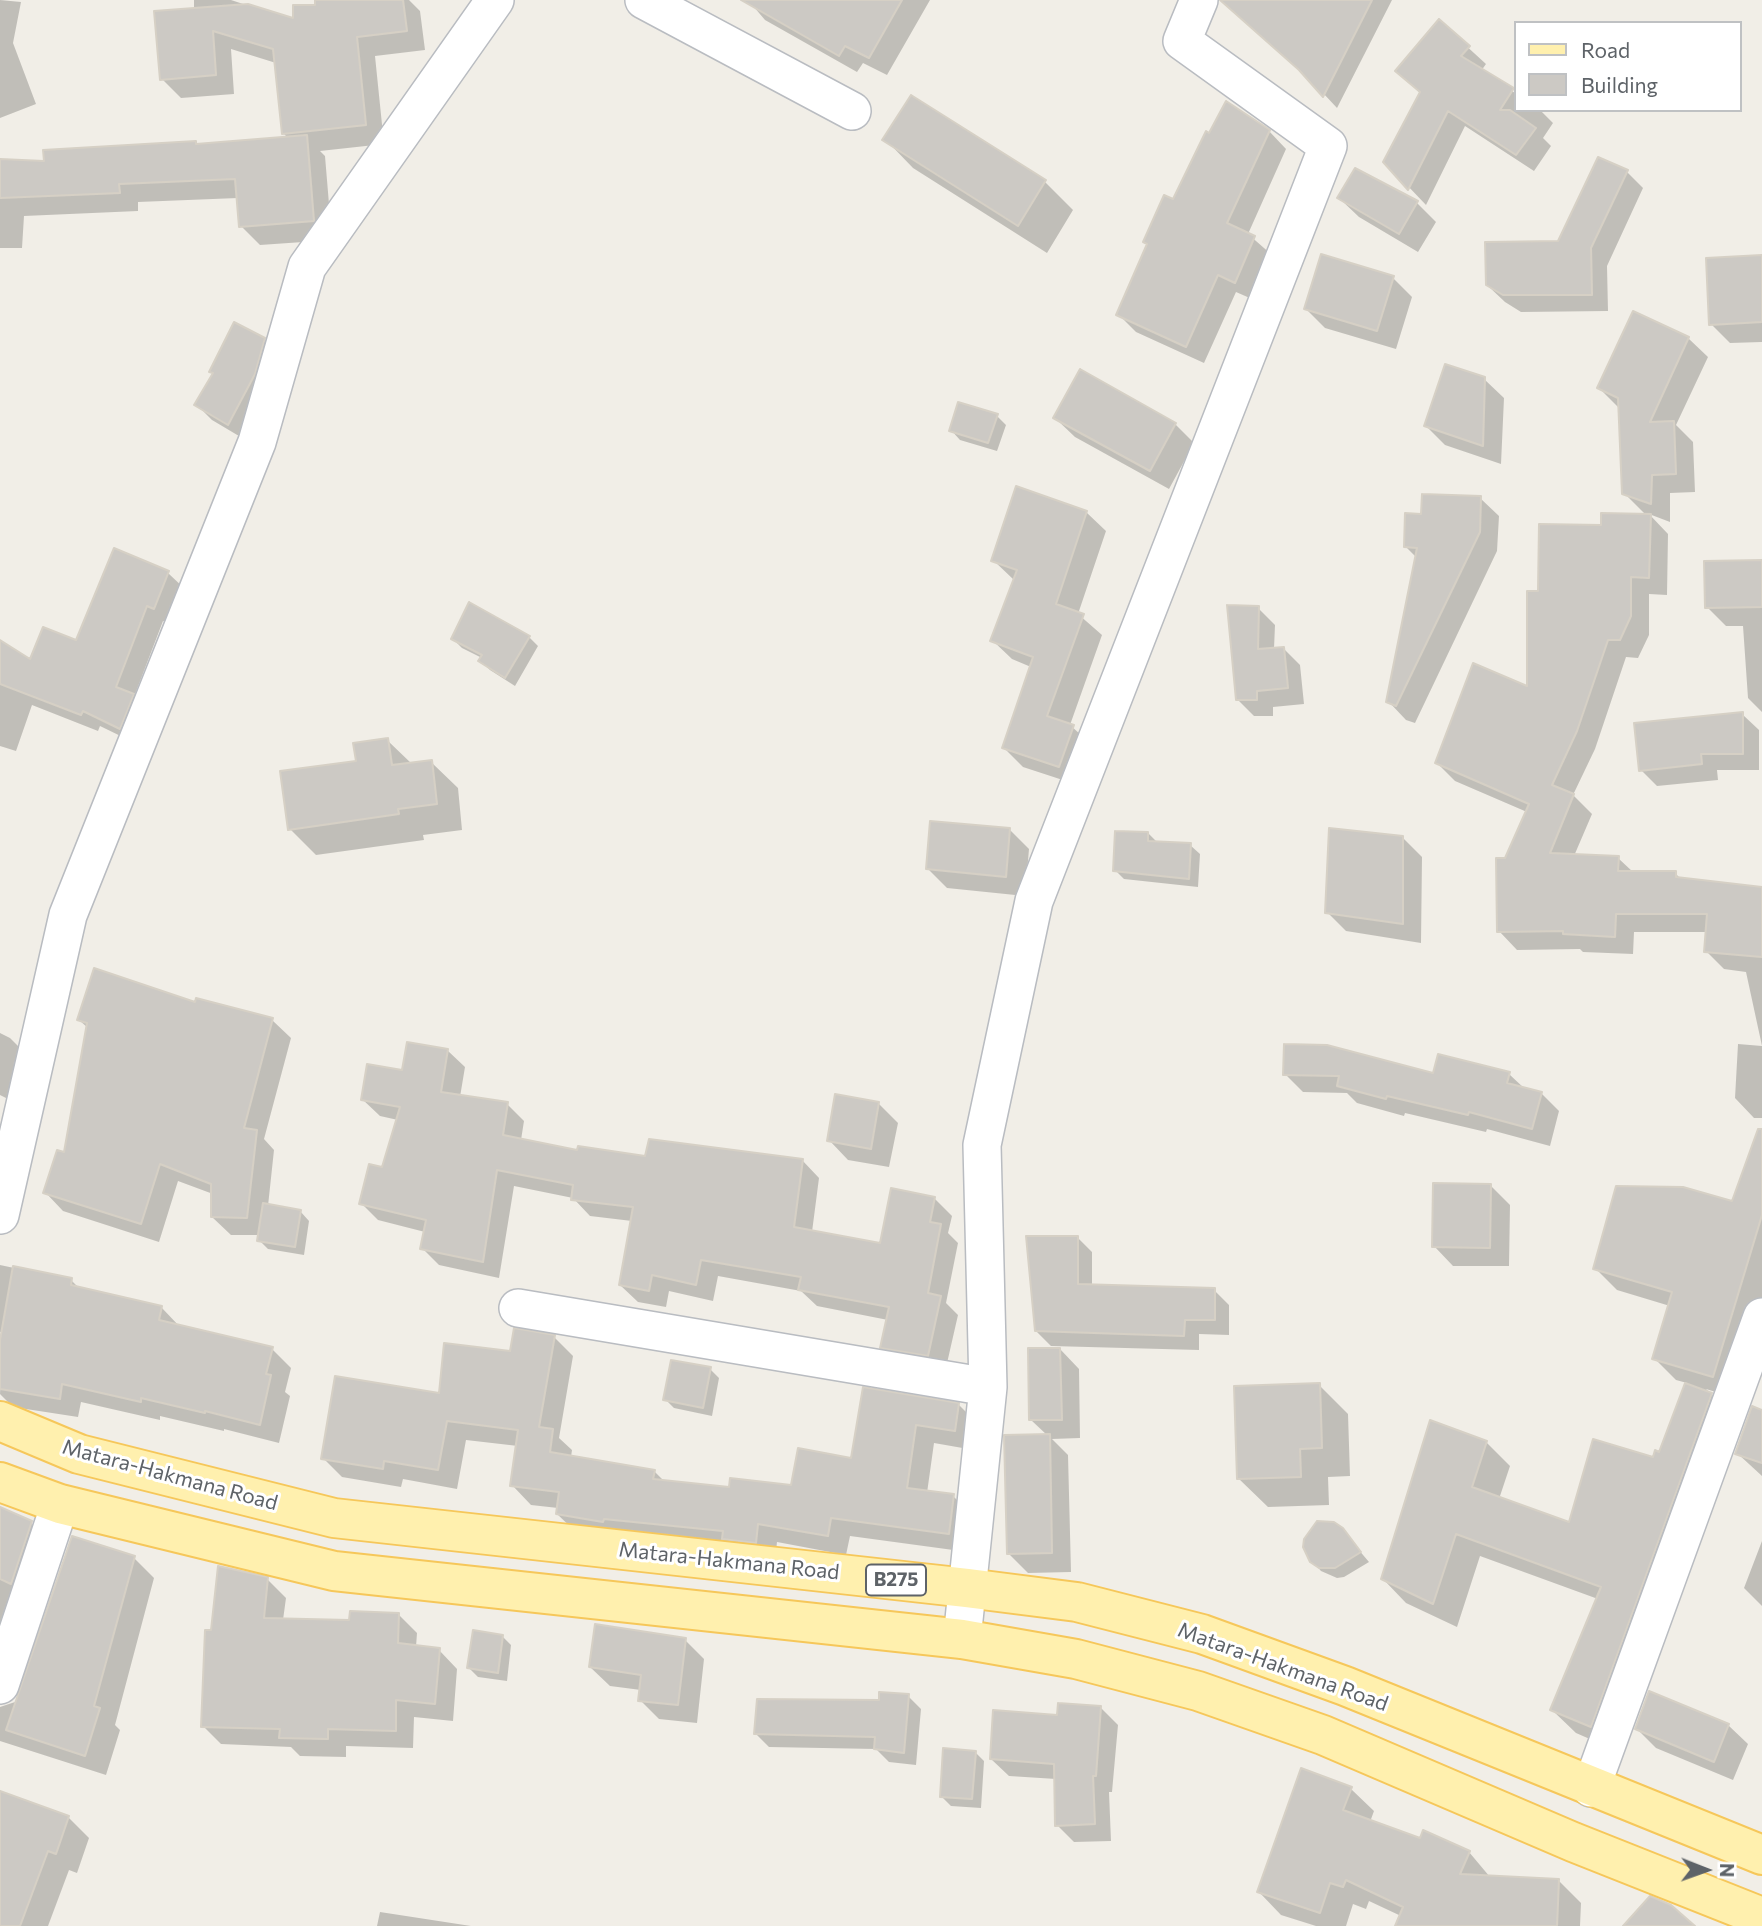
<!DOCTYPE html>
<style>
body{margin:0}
#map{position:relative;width:1762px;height:1926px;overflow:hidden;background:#f1eee7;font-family:Commissioner,sans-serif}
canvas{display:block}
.legend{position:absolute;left:1514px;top:21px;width:228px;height:91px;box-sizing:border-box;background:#fff;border:2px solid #bfc1c3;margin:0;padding:9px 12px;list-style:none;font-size:21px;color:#5e6368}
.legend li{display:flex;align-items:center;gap:14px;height:35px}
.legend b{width:35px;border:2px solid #bfc1c3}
.north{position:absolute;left:1671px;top:1835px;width:70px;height:70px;-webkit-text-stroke:5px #fff;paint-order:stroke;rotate:91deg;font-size:19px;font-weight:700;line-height:28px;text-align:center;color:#5e6368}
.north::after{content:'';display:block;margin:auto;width:24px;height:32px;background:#5e6368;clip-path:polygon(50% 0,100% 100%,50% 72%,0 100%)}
</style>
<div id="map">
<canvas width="1762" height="1926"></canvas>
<ul class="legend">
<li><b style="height:9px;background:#fff0ae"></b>Road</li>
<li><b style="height:19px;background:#ccc9c4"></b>Building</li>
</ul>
<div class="north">N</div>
</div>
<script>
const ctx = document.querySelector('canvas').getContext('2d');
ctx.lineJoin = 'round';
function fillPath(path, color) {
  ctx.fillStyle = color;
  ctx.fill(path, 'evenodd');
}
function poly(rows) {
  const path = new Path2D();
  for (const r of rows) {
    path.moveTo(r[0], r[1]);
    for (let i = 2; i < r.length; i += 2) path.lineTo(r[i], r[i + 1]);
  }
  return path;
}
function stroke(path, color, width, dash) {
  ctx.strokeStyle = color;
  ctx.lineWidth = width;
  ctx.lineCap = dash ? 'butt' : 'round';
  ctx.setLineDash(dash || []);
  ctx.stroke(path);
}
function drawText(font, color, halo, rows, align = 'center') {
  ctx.font = font + ' Commissioner,sans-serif';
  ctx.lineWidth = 6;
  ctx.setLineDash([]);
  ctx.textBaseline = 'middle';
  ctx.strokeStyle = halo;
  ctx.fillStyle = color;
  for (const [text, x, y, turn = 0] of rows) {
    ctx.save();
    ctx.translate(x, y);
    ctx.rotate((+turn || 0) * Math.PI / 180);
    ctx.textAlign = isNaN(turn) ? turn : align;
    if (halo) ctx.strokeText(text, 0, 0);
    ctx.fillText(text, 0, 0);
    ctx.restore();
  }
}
fillPath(poly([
 [0,0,21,2,13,43,36,104,0,118],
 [194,0,231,0,295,21,330,0,409,0,420,11,425,50,375,56,384,144,320,151,325,156,332,240,260,245,241,226,238,198,138,202,138,211,24,216,22,248,0,248,0,161,45,163,195,142,199,146,288,138,284,134,276,63,231,49,234,94,181,98,162,79,194,10],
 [748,0,930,0,887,75,863,63,857,72,765,20],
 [1221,0,1392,0,1337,108,1309,78],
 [1439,21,1486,64,1481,71,1515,93,1515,110,1540,110,1553,123,1543,138,1551,146,1534,171,1465,126,1426,205,1385,162,1421,94,1397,71],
 [1269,131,1286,149,1248,234,1272,255,1252,299,1236,292,1204,363,1136,332,1118,314,1148,245,1145,242,1174,202],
 [885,139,1045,182,1073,210,1047,253,913,168],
 [1627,172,1643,188,1607,266,1608,311,1521,312,1505,302,1487,285,1559,242],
 [1339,198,1417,203,1436,222,1418,252,1359,217],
 [1762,257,1762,342,1730,343,1711,324],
 [1393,278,1412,297,1396,349,1325,328,1306,309],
 [1634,313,1688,338,1708,357,1676,425,1693,442,1695,492,1670,493,1670,522,1649,514,1668,534,1667,595,1649,594,1649,635,1638,658,1626,657,1595,749,1573,795,1592,814,1574,856,1618,858,1633,872,1675,873,1682,880,1762,889,1762,1118,1754,1118,1735,1098,1738,1044,1762,1046,1746,972,1724,969,1706,951,1708,932,1634,932,1633,954,1583,952,1580,949,1517,950,1499,931,1507,860,1527,812,1455,781,1437,763,1529,689,1540,593,1602,527,1647,516,1624,493,1618,407,1599,388],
 [264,339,279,355,244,439,212,420,197,405,214,375,211,372],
 [1484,379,1504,398,1501,464,1445,445,1426,426],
 [997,416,1006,425,997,451,960,440,951,430],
 [1055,418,1175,424,1194,443,1169,489,1075,437],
 [1480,498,1499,516,1497,551,1415,723,1406,720,1388,701,1417,558,1406,547,1423,516],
 [1086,512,1106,531,1078,614,1102,635,1070,725,1092,745,1078,785,1023,767,1004,748,1031,667,1012,659,992,640,1014,580,993,560],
 [115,550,168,573,185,589,171,624,163,621,134,697,149,712,137,744,100,726,98,731,32,705,16,751,0,746,0,656,31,661,77,643],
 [1762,562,1762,712,1748,698,1743,626,1726,626,1707,607],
 [1258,608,1275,625,1274,649,1283,648,1300,665,1304,704,1273,707,1273,716,1254,716,1238,700],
 [529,637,538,646,515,686,490,670,481,661,482,658,462,648,453,639],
 [1742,714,1759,730,1759,770,1717,770,1718,780,1657,786,1641,770],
 [387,740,412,764,431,762,458,788,462,830,423,835,424,840,316,855,290,829,358,762],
 [1010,830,1029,849,1025,896,947,888,928,869],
 [1148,833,1158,843,1190,845,1200,854,1198,887,1124,879,1115,870],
 [1402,837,1422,857,1421,943,1346,931,1327,912],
 [196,1004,272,1020,291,1038,264,1139,274,1150,268,1206,300,1211,309,1221,304,1255,268,1249,259,1240,260,1235,231,1235,212,1217,213,1194,178,1181,159,1242,63,1211,45,1192,65,1154,88,1028,79,1020],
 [0,1033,10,1038,29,1057,10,1100,0,1095],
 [447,1050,465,1067,460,1097,507,1104,524,1121,521,1140,579,1152,647,1158,802,1160,819,1178,812,1232,881,1245,934,1198,952,1216,948,1233,958,1243,946,1303,958,1315,945,1372,899,1364,882,1347,888,1320,817,1306,801,1291,718,1276,713,1301,669,1291,666,1307,638,1302,620,1285,632,1221,590,1216,573,1198,514,1186,499,1278,439,1265,422,1248,425,1232,378,1220,361,1203,383,1169,398,1120,380,1116,362,1099,404,1072],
 [1285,1074,1509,1074,1525,1089,1541,1093,1559,1111,1550,1146,1487,1129,1486,1132,1405,1113,1404,1116,1357,1103,1347,1093,1303,1092],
 [878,1103,898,1123,889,1167,848,1160,829,1140],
 [1762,1170,1762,1313,1735,1398,1706,1389,1735,1418,1615,1750,1576,1733,1552,1710,1598,1599,1480,1556,1457,1627,1406,1603,1383,1579,1486,1442,1510,1466,1499,1499,1570,1525,1660,1454,1687,1383,1676,1380,1654,1358,1670,1306,1617,1290,1595,1268,1733,1203],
 [1490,1185,1510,1205,1509,1266,1453,1266,1434,1246],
 [1077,1237,1092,1252,1092,1286,1214,1290,1229,1305,1229,1335,1199,1334,1199,1350,1051,1346,1036,1331],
 [0,1265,71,1280,80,1289,162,1308,181,1328,272,1349,291,1368,285,1392,290,1396,279,1443,224,1429,224,1431,160,1416,160,1420,81,1402,78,1417,13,1407,0,1394,3,1332,0,1332],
 [554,1337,573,1356,559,1438,572,1450,571,1457,654,1471,665,1482,730,1489,793,1486,853,1460,865,1389,959,1405,978,1424,974,1450,934,1443,927,1493,953,1496,972,1515,968,1552,850,1536,846,1555,777,1542,775,1561,577,1533,557,1514,558,1508,531,1505,512,1485,518,1446,466,1440,457,1489,403,1479,401,1487,342,1477,323,1458,511,1353],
 [1060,1349,1079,1369,1080,1438,1052,1439,1068,1455,1071,1572,1028,1573,1009,1554,1048,1436,1031,1420],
 [710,1369,719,1378,712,1416,674,1408,665,1399],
 [1319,1385,1348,1414,1350,1476,1328,1477,1329,1505,1268,1507,1239,1479],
 [1762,1412,1762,1476,1737,1453],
 [0,1509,31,1523,52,1544,0,1700],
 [1341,1529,1369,1562,1344,1577,1337,1578,1321,1571,1312,1561],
 [1762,1541,1762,1606,1744,1588],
 [134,1558,154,1578,115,1725,120,1730,106,1775,0,1741,0,1707,15,1702],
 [267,1579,286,1598,283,1620,351,1622,398,1614,417,1633,416,1647,439,1650,457,1669,453,1721,414,1717,413,1748,346,1746,346,1757,300,1756,291,1747,221,1744,203,1726,212,1632],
 [502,1636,511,1645,507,1681,478,1677,469,1668],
 [685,1640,704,1659,697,1723,659,1719,640,1700,641,1690,610,1686,590,1667],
 [908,1696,921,1709,916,1765,889,1762,876,1749,769,1747,756,1734],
 [1101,1708,1118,1725,1112,1792,1109,1792,1111,1841,1074,1842,1057,1825,1056,1779,1009,1776,991,1759,1059,1717],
 [1728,1725,1748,1744,1733,1780,1656,1748,1637,1729],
 [975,1752,984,1761,981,1808,951,1806,942,1797],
 [1351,1789,1374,1811,1370,1822,1421,1840,1469,1852,1490,1877,1559,1881,1581,1903,1580,1926,1402,1926,1401,1916,1369,1901,1366,1909,1353,1904,1346,1926,1316,1926,1281,1915,1259,1892],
 [0,1793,68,1817,89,1838,77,1873,69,1870,48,1926,0,1926],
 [380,1912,471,1926,377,1926]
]), '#0003');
const building = poly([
 [315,0,403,0,407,31,357,37,366,125,282,134,273,49,213,31,216,75,160,80,154,11,248,4,293,18,293,5,315,5,315,0],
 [741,0,902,0,869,58,845,46,839,56,741,0],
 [1220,0,1372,0,1323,97,1299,70,1220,0],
 [1439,19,1470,46,1461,56,1514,88,1500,110,1510,110,1536,128,1516,155,1448,111,1408,190,1383,162,1420,92,1395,71,1439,19],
 [911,95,1046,180,1018,226,882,140,911,95],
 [1226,101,1270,130,1227,223,1255,236,1235,283,1218,275,1186,347,1116,315,1147,244,1143,242,1164,195,1173,199,1206,131,1209,133,1226,101],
 [307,135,314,221,239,227,235,179,119,184,120,193,0,198,0,159,44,161,43,150,196,141,196,144,307,135],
 [1598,157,1628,170,1591,248,1592,295,1503,295,1486,285,1485,242,1558,241,1598,157],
 [1355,168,1418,201,1399,234,1337,198,1355,168],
 [1321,254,1394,276,1377,331,1304,309,1321,254],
 [1762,255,1762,322,1709,325,1706,258,1762,255],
 [1633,311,1689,337,1650,422,1674,421,1676,474,1652,475,1651,504,1622,494,1618,398,1597,388,1633,311],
 [234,322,265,338,255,374,228,425,194,405,213,373,209,372,234,322],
 [1445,364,1485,377,1483,446,1424,426,1445,364],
 [1080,369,1176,423,1150,471,1053,418,1080,369],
 [958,402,998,414,988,443,949,431,958,402],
 [1016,486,1087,511,1056,604,1084,614,1047,716,1074,725,1059,767,1002,748,1033,657,990,641,1017,570,991,561,1016,486],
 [1422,494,1481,496,1480,532,1396,706,1386,702,1417,548,1404,547,1405,513,1421,514,1422,494],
 [1601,513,1651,514,1649,578,1631,577,1631,616,1620,640,1608,640,1577,731,1552,785,1574,794,1550,853,1619,856,1618,871,1676,871,1676,877,1762,887,1762,957,1704,952,1707,914,1616,914,1615,937,1563,934,1563,931,1497,932,1496,858,1505,858,1529,804,1435,763,1473,663,1527,686,1527,591,1538,591,1539,524,1601,525,1601,513],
 [114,548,169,571,154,609,147,606,116,687,134,694,120,729,83,711,81,715,0,684,0,640,30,659,43,627,76,640,114,548],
 [1762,560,1762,607,1705,608,1704,561,1762,560],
 [469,602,530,636,505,678,478,661,482,655,451,639,469,602],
 [1227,605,1259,606,1258,649,1284,647,1288,688,1257,691,1257,700,1236,700,1227,605],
 [1743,712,1743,754,1701,754,1702,764,1639,771,1634,723,1743,712],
 [388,738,392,765,432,760,437,804,398,809,399,814,288,830,280,771,356,761,353,743,388,738],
 [930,821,1010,828,1006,877,926,869,930,821],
 [1329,828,1403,836,1403,924,1325,913,1329,828],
 [1115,831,1148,832,1148,841,1191,843,1189,879,1113,871,1115,831],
 [94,968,195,1002,196,998,273,1018,244,1128,257,1130,247,1218,211,1217,211,1184,160,1164,141,1224,43,1193,57,1150,64,1152,87,1023,77,1020,94,968],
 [407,1042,448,1049,441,1092,508,1102,503,1135,577,1150,578,1146,645,1156,649,1139,803,1159,794,1227,880,1243,891,1188,935,1197,930,1222,941,1224,928,1293,941,1296,928,1356,880,1348,889,1307,798,1290,801,1277,701,1260,696,1285,652,1275,649,1291,619,1285,633,1207,571,1200,573,1185,497,1170,483,1262,420,1249,426,1220,359,1204,369,1164,382,1167,400,1107,361,1100,367,1064,402,1070,407,1042],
 [1284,1044,1327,1045,1433,1073,1438,1054,1510,1072,1507,1083,1542,1092,1532,1129,1469,1112,1468,1115,1387,1096,1386,1099,1337,1086,1339,1076,1283,1075,1284,1044],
 [835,1094,879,1102,871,1149,827,1141,835,1094],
 [1758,1129,1762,1129,1762,1215,1713,1377,1652,1359,1672,1292,1593,1269,1616,1186,1683,1187,1732,1201,1758,1129],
 [1433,1183,1491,1184,1490,1248,1432,1247,1433,1183],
 [263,1203,301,1210,295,1247,257,1241,263,1203],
 [1026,1236,1078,1236,1078,1284,1215,1288,1215,1320,1185,1320,1184,1336,1035,1331,1026,1236],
 [13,1266,72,1278,71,1285,162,1306,159,1320,273,1347,266,1374,271,1375,260,1425,205,1411,205,1413,141,1398,141,1402,62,1384,60,1399,0,1389,0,1340,13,1266],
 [514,1328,555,1335,539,1427,553,1429,550,1452,655,1470,653,1479,729,1487,730,1478,791,1485,798,1448,851,1458,863,1387,959,1403,955,1431,916,1425,907,1488,954,1494,949,1534,831,1518,828,1536,758,1524,756,1543,722,1539,723,1531,604,1519,603,1522,556,1514,559,1492,510,1486,518,1430,447,1421,438,1470,384,1461,383,1469,321,1459,335,1376,439,1393,444,1343,510,1351,514,1328],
 [1028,1348,1060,1348,1062,1420,1029,1420,1028,1348],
 [671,1360,711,1367,703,1408,663,1400,671,1360],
 [1320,1383,1322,1448,1300,1449,1301,1477,1237,1479,1234,1386,1320,1383],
 [1685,1383,1712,1393,1591,1727,1550,1710,1601,1587,1456,1534,1433,1604,1381,1579,1430,1420,1487,1441,1472,1487,1569,1522,1593,1439,1653,1457,1655,1450,1659,1452,1685,1383],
 [1752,1406,1762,1410,1762,1463,1735,1454,1752,1406],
 [1050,1434,1052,1553,1007,1554,1004,1435,1050,1434],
 [0,1507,32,1521,11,1584,0,1579,0,1507],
 [1317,1521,1334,1522,1343,1528,1361,1552,1335,1568,1319,1568,1310,1562,1303,1547,1304,1539,1317,1521],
 [72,1536,135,1556,94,1706,100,1708,85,1756,6,1730,72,1536],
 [218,1566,268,1577,264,1618,349,1620,350,1611,399,1613,398,1643,440,1648,435,1704,396,1700,396,1731,328,1729,328,1739,279,1738,280,1729,201,1727,205,1630,211,1630,218,1566],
 [595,1624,686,1638,678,1705,638,1701,641,1675,589,1667,595,1624],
 [473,1630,503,1635,498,1673,467,1668,473,1630],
 [1649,1691,1729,1724,1714,1762,1635,1729,1649,1691],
 [879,1692,909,1694,904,1753,874,1749,875,1737,754,1734,757,1699,879,1700,879,1692],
 [1058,1703,1101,1706,1096,1776,1093,1776,1095,1824,1055,1826,1054,1764,990,1759,993,1710,1057,1715,1058,1703],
 [943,1748,976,1751,972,1799,940,1797,943,1748],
 [1301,1768,1352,1787,1343,1810,1420,1838,1423,1830,1470,1851,1460,1874,1559,1879,1557,1926,1395,1926,1403,1907,1346,1880,1343,1887,1330,1883,1320,1913,1257,1892,1301,1768],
 [0,1791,69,1816,56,1854,48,1851,20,1926,0,1926,0,1791],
 [1650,1896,1671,1905,1695,1926,1623,1926,1650,1896]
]);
fillPath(building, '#ccc9c4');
stroke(building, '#d6d0c5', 2);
const street = poly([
 [644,0,852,111],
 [0,1215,68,915,257,442,307,267,495,0],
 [518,1308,988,1387],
 [962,1639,988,1387,982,1145,1034,901,1328,146,1182,41,1199,0],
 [0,1685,60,1504],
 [1591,1788,1762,1317]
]);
const primary = poly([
 [0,1421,79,1454,334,1518,967,1588,1077,1602,1202,1634,1345,1686,1762,1855],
 [0,1482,60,1504,334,1571,962,1639,1076,1659,1198,1691,1323,1735,1573,1842,1762,1917]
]);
stroke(street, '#b9bcc1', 40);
stroke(primary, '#f6c75a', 42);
stroke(street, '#fff', 37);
stroke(primary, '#fff0ae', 38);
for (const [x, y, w] of [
 [896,1580,60]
]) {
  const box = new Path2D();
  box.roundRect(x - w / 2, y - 15.5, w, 31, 5);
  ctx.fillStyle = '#fff';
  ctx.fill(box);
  stroke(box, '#5e6368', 2);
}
drawText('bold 19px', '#5e6368', null, [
 ["B275",896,1580]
]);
drawText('21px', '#5e6368', '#fff', [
 ["Matara-Hakmana Road",170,1475,15],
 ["Matara-Hakmana Road",729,1561,6],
 ["Matara-Hakmana Road",1283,1667,20]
]);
</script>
